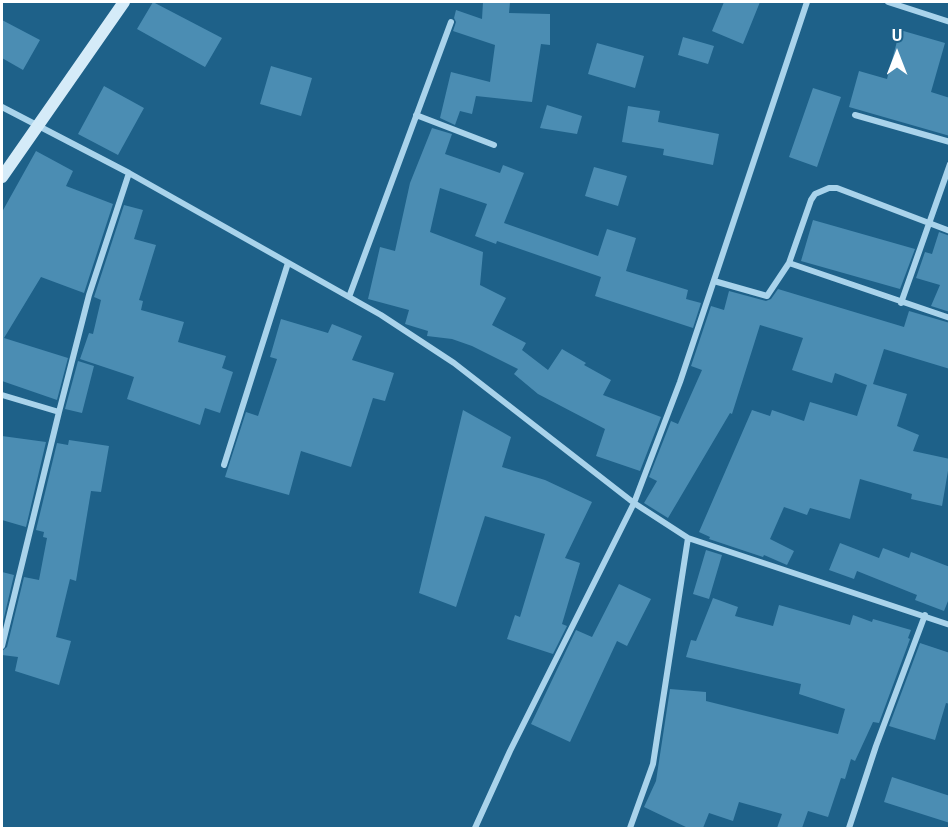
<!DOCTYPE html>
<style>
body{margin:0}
#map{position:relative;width:951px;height:830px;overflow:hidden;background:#1e6189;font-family:Roboto,sans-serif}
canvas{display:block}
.frame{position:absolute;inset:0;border:3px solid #fff;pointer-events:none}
.north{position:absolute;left:867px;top:24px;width:60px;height:60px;-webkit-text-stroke:4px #1e6189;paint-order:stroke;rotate:0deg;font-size:16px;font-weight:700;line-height:24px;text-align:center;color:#fff}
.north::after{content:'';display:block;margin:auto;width:21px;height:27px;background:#fff;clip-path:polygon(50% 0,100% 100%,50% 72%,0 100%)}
</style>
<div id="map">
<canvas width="951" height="830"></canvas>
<div class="frame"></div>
<div class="north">U</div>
</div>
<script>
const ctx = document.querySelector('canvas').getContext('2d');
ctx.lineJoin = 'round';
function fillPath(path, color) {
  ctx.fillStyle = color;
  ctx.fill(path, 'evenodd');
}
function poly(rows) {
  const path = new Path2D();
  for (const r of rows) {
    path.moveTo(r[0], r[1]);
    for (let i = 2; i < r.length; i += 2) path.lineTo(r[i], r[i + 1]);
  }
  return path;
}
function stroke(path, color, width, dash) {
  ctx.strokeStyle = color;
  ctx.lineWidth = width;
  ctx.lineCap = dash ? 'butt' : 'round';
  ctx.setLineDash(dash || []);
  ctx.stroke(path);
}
fillPath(poly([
 [153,2,222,38,205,67,137,29],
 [483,2,510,2,509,13,550,14,550,45,541,44,532,102,476,96,472,114,460,111,455,125,440,118,451,72,490,82,495,45,453,31,456,22,454,18,456,10,482,19],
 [724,2,760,2,743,44,712,31],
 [2,20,40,40,23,70,2,58],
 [900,30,945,43,931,92,950,98,950,136,849,107,859,71,887,79],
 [683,37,714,46,708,64,678,55],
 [597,43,644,56,635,88,588,74],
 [271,66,312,78,301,116,260,104],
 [104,86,144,108,118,155,78,134],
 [813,88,841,97,817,167,789,157],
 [547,105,582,116,577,134,540,128],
 [628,106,660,111,658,122,719,134,713,165,663,155,664,149,622,142],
 [432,128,452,134,445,154,500,173,503,165,524,173,504,223,598,256,607,229,636,238,626,271,688,290,686,299,701,303,693,328,595,296,601,277,497,241,496,244,475,236,487,204,440,188,430,232,483,252,480,285,506,298,492,325,526,343,522,350,548,370,562,349,586,363,584,365,611,380,603,395,661,417,640,471,596,456,605,429,538,394,514,374,518,369,472,346,452,339,427,336,428,331,405,324,409,310,368,299,380,247,395,251,410,183],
 [36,151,73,171,66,186,113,204,84,293,41,277,4,338,68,358,57,400,2,381,2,212],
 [594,167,627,176,618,206,585,196],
 [124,205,143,210,134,239,156,245,139,300,143,301,141,310,184,322,178,342,226,356,222,368,233,372,220,413,205,408,200,425,127,399,134,377,80,359,89,333,93,334,101,300,94,297],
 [813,220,915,249,900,289,801,261],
 [939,232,950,236,950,312,931,306,940,285,916,278,925,252,932,254],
 [778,289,904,327,909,311,950,323,950,369,884,349,873,384,907,394,897,426,919,435,913,451,950,459,942,506,911,499,912,494,860,479,850,519,810,508,807,515,784,507,770,539,794,551,787,565,764,555,763,557,709,539,710,537,699,532,752,410,770,416,772,410,804,421,810,402,857,416,867,385,835,373,832,383,792,370,803,338,760,325,732,414,730,413,668,518,644,503,657,481,649,477,671,421,678,424,702,370,691,366,711,306,724,310,729,291,766,301,771,299],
 [281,319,328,333,332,324,362,336,352,360,394,373,385,401,373,398,351,467,301,451,289,495,225,477,246,412,258,416,277,359,270,357],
 [78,361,94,366,82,413,65,409],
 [463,410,511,437,502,467,545,480,592,502,565,558,580,563,562,624,567,626,553,654,507,639,515,615,520,617,545,534,485,516,456,607,419,593],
 [2,436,46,442,26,527,2,520],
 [69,440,109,446,101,492,91,491,76,581,70,579,56,637,71,641,59,685,15,671,18,657,2,655,2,651,7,647,24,577,39,580,47,538,43,537,44,532,36,530,57,443,68,445],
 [840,543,879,558,883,548,909,558,911,552,950,567,950,596,944,611,915,600,917,595,857,571,854,579,829,570],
 [706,550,722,555,709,599,693,594],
 [2,572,14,575,2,626],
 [619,584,651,599,627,646,617,641,570,742,531,724,576,630,592,637],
 [713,598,738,607,735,616,773,626,779,605,850,625,853,615,872,622,873,619,911,630,908,638,910,639,879,723,873,722,855,761,851,759,845,779,841,778,828,817,808,811,802,828,777,828,782,814,739,802,733,821,709,813,703,828,688,828,644,807,656,781,670,689,706,692,706,701,838,734,845,709,799,694,801,684,686,657,691,640,696,641],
 [920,643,950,653,950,704,946,703,935,740,889,726],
 [892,777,950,796,950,823,884,802]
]), '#4b8db3');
stroke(poly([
 [888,2,950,22],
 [2,107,129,173,381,315,454,363,634,503,688,538,950,625],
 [416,115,494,145],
 [855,115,950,142],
 [789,263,811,200,815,194,829,188,837,188,950,231],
 [714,281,767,296,789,263,950,318],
 [349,297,451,22],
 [901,303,950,164],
 [2,395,59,412,2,646],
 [59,412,89,295,129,173],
 [224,465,288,263],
 [475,828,510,751,634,503,680,382,807,2],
 [630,828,653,764,688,538],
 [849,828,876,746,925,615]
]), '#a9d3eb', 6);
stroke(poly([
 [2,177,124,2]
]), '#d5ebf8', 12);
</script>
